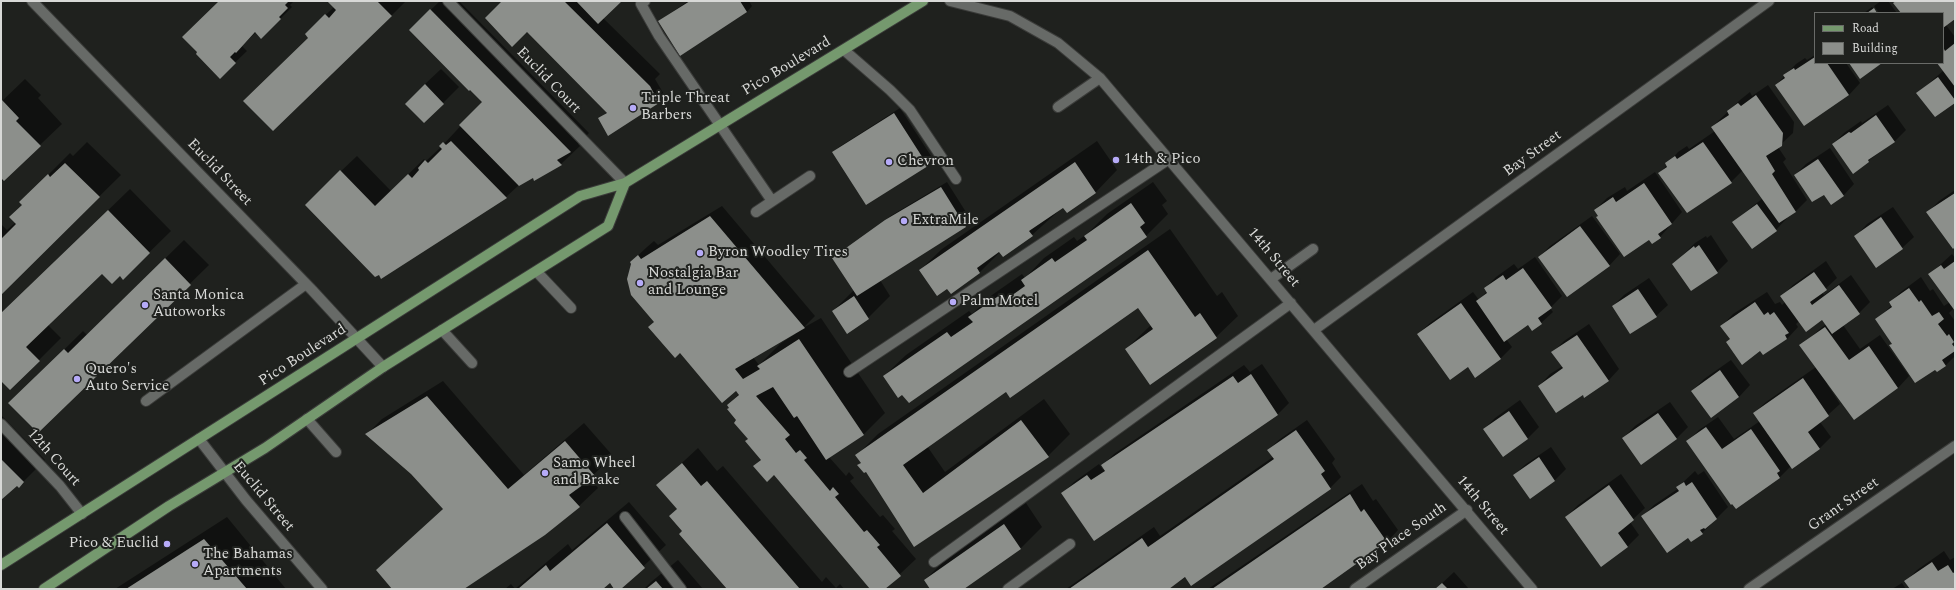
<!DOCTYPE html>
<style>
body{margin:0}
#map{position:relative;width:1956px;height:590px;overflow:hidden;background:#1f211e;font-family:Spectral,serif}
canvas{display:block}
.frame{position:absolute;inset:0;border:2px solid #d8d9d7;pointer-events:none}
.legend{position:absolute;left:1814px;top:12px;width:130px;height:52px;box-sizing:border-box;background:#1f211e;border:1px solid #696b68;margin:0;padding:5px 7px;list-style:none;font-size:12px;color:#d8d9d7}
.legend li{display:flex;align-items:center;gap:8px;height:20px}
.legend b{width:20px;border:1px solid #696b68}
</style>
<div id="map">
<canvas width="1956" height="590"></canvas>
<div class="frame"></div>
<ul class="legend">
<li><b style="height:5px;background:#75996e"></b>Road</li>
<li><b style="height:11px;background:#8c8f8b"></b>Building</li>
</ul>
</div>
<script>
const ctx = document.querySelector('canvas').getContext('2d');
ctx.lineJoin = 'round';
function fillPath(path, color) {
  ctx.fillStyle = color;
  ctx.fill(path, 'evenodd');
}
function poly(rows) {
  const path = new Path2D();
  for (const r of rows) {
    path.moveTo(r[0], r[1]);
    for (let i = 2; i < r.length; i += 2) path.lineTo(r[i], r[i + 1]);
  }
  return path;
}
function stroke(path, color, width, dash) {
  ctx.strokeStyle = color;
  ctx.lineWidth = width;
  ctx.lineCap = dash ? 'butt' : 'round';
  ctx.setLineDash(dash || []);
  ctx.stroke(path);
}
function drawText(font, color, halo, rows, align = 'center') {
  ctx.font = font + ' Spectral,serif';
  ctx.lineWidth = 4;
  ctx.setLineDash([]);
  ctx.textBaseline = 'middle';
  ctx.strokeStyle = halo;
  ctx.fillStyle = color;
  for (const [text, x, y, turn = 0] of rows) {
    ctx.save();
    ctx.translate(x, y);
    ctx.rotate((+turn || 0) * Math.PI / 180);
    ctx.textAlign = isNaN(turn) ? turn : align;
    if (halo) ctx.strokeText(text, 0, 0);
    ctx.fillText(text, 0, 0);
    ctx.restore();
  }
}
fillPath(poly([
 [220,1,294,1,290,5,292,7,261,38,256,32,242,46,247,51,220,77],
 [329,1,406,1,391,16,309,38,306,34,334,7],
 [440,1,459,1,589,133,578,144,580,146,561,164,535,180,533,177,519,185,506,197,382,278,321,190,357,156,391,191,424,159,426,161,441,147,483,102,410,30],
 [503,1,621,1,603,18,660,74,655,79,665,96,659,102,609,134,599,119,607,112],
 [688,1,749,1,752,6,747,12,659,21],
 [1881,1,1888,1,1897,13,1879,13,1874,6],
 [1897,1,1955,1,1955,18,1946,25,1955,37,1955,102,1918,93,1944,70,1939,63,1943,63,1943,13,1902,13],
 [1872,7,1876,13,1864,13],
 [1815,55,1815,63,1846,63,1860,83,1849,95,1776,85,1796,64,1805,58,1807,60],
 [441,69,459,87,424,122,425,84],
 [25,79,41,95,38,98,62,124,1,182,1,102],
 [1768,85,1794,122,1793,133,1778,147,1786,159,1783,162,1807,200,1796,211,1786,217,1787,218,1776,230,1733,222,1763,198,1743,170,1731,182,1660,173,1678,152,1687,146,1689,149,1715,131,1712,127,1740,100,1750,92,1752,96],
 [1888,105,1906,130,1895,141,1853,172,1833,144,1844,133,1861,121,1862,123],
 [900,108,933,159,927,165,834,152,839,147],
 [1097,141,1117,170,1096,192,1067,212,1063,207,1032,235,1000,252,980,272,951,293,947,287,920,270,942,249],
 [87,142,121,175,1,293,1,224,7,230,16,222,43,180,70,153,73,156],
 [1830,148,1854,184,1843,196,1824,193,1795,175,1806,164],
 [1655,172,1682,212,1660,237,1649,239,1599,215,1595,210,1607,198,1625,187,1627,191],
 [947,182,971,220,965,226,880,280,890,296,868,318,848,332,833,311,854,290,834,258,892,215],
 [1153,182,1167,201,1162,205,1168,214,1146,236,884,376,906,355,969,311,972,314,992,295,1022,274,1025,278,1044,258,1074,237,1077,241,1087,234,1107,214],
 [130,189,171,231,123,278,120,275,102,272,48,325,61,338,10,389,1,380,1,314],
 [1955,190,1955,246,1928,212,1939,201],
 [722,206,815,316,803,328,821,318,885,413,863,435,829,457,846,476,849,472,854,478,850,481,880,517,883,515,895,529,892,531,916,559,884,589,871,589,774,474,755,466,761,459,728,405,739,394,655,321,632,294,629,287,628,279,632,264,631,262,647,247,654,241,658,245],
 [794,333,795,334,780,344,759,365,753,357],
 [1893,207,1914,237,1902,248,1877,266,1856,236,1867,224],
 [1592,216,1620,254,1609,266,1539,257,1550,246],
 [1170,229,1217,296,1222,292,1238,316,1216,337,1126,349,1151,325,1139,306,1006,391,927,446,945,472,1044,399,1070,434,1048,456,914,546,867,470,858,465,862,462,857,455,878,434],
 [1711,235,1728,261,1717,272,1674,264,1695,243,1706,236,1707,238],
 [184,240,209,265,38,432,10,403,83,331,87,335],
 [1952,254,1955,258,1955,310,1954,308,1949,313,1955,321,1955,356,1945,366,1935,369,1893,343,1876,320,1892,305,1890,302,1902,291,1921,277,1930,291,1933,289,1944,306,1950,302,1930,274],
 [1535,257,1562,296,1550,308,1553,312,1541,323,1533,330,1528,324,1506,339,1512,347,1501,358,1475,377,1468,366,1418,334,1430,323,1473,292,1479,300,1487,291,1485,288,1496,277,1514,264,1518,269],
 [1826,261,1837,278,1822,292,1824,295,1851,275,1870,302,1859,313,1843,325,1860,349,1880,335,1909,376,1898,388,1827,384,1840,404,1820,422,1831,437,1820,448,1792,467,1791,466,1779,478,1688,441,1699,430,1718,417,1734,439,1760,421,1754,413,1766,402,1816,367,1800,346,1826,324,1822,319,1799,321,1796,324,1798,327,1787,339,1761,350,1731,339,1722,326,1733,314,1767,292,1775,304,1780,302,1782,305,1785,302,1782,296,1793,285],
 [1649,278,1668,305,1656,316,1613,306,1624,295],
 [1589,324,1619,369,1608,381,1583,394,1539,386,1550,374,1563,366,1553,352,1564,341],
 [1731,360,1750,385,1739,397,1712,416,1692,391,1704,379],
 [1262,364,1289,403,1278,414,1095,539,1063,493,1074,482,1099,464,1103,470,1105,468,1103,465,1114,454,1244,365,1250,372],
 [443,381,524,475,584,423,613,456,590,478,598,488,579,506,463,589,394,589,377,570,444,508,412,473,367,434,382,419],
 [1520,400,1539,427,1528,438,1503,456,1484,429,1495,418],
 [1670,402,1688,427,1677,438,1641,463,1623,438,1635,426],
 [1,415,45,460,19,486,17,484,1,499],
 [1307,420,1335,459,1332,463,1341,477,1330,488,1167,589,1066,589,1154,527,1160,536,1273,457,1268,450,1280,439],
 [1551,447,1566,469,1555,480,1530,498,1514,475,1526,464],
 [698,448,717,471,723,466,822,582,826,577,836,588,840,584,844,589,728,589,683,531,678,509,658,485],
 [1695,471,1698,475,1704,471,1728,507,1702,533,1688,537,1643,516,1654,505,1679,488,1678,487],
 [1621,474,1645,508,1630,522,1639,535,1627,547,1566,517,1578,505],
 [1362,484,1373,501,1376,499,1398,530,1387,542,1320,589,1208,589],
 [629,502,666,545,619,589,616,589,610,582,601,589,515,589,568,544,572,550],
 [1026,503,1042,527,1021,548,962,589,931,589,925,580,947,558],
 [227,517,286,589,115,589],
 [1944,551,1950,560,1955,557,1955,589,1911,589,1906,581,1917,570],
 [678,560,703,589,644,589,651,582],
 [1454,572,1469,589,1436,589],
 [1902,583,1906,589,1892,589],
 [511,584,515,589,505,589]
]), '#0007');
fillPath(poly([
 [219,1,289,1,285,5,288,8,279,17,281,19,261,39,255,32,236,53,235,52,230,57,236,63,220,79,196,54,197,52,182,37],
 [327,1,377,1,392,16,273,131,243,101,308,38,305,34,325,14,329,18,336,10],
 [502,1,564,1,650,86,659,103,608,136,598,118,607,113,527,32,512,47,485,18],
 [576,1,622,1,598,24],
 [690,1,740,1,747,12,680,56,658,21],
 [1896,1,1955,1,1955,19,1943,28,1943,13,1901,13,1893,3],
 [1874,8,1877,13,1867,13],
 [430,9,571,152,557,160,562,165,534,181,533,178,519,186,459,125,482,102,470,90,469,91,409,30],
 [1955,43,1955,87,1937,63,1943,63,1943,47,1945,51],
 [1815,57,1815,63,1827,63,1849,95,1804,126,1775,85,1785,78,1783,75,1794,68,1795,70],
 [1849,63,1882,63,1860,79],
 [1938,77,1955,100,1955,103,1935,117,1916,93],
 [425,84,444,104,424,123,405,104],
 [1756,95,1783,133,1782,146,1766,156,1775,171,1772,174,1796,212,1779,223,1711,127,1729,115,1727,111,1738,103,1741,106],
 [2,100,19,118,16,121,41,146,4,181,1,178,1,102],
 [894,113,928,166,866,205,832,152],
 [1876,115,1895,142,1868,160,1869,162,1853,174,1832,144,1849,132,1851,133],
 [451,141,507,198,381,279,379,275,375,277,305,205,340,170,375,206,408,174,412,178,419,170,418,168,425,160,428,163,442,149,439,146,443,142,446,145],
 [1703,142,1732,183,1687,213,1658,173,1667,167,1665,163,1675,156,1677,159],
 [1818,159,1844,196,1831,205,1824,195,1812,202,1794,175],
 [1075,162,1096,193,1067,213,1063,208,1029,231,1033,236,1003,257,999,252,977,268,980,273,951,294,947,289,937,296,919,270],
 [65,163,100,197,1,295,1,239,16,224,9,217,22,205,19,202,48,174,50,177],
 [1644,183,1672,224,1658,234,1661,238,1652,244,1649,240,1624,257,1596,217,1598,216,1594,210,1613,197,1616,202],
 [941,187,966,227,857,296,832,258,885,220],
 [1955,193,1955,247,1953,249,1926,212],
 [1131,203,1145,223,1140,227,1147,237,909,403,902,395,898,398,883,376,947,332,951,337,973,322,968,317,1000,295,1004,301,1025,286,1021,280,1052,258,1055,262,1087,240,1084,236],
 [1757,204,1777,231,1752,249,1732,222],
 [108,210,150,253,123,280,120,276,112,284,102,274,26,347,40,361,10,390,1,381,1,313],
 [710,216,805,328,735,369,743,379,760,369,757,366,799,339,864,435,826,460,797,416,794,418,773,387,756,396,790,435,785,439,796,453,800,450,807,458,804,460,830,491,833,487,839,494,835,497,864,532,867,530,880,545,877,547,901,576,885,589,870,589,774,475,767,482,753,466,761,460,745,441,748,439,734,423,736,420,727,409,729,408,727,405,739,395,736,391,722,403,680,353,675,358,648,327,654,322,631,295,627,279,631,264,630,262,638,255,641,259],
 [1881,217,1903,249,1876,268,1854,236],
 [1580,226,1610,266,1567,297,1538,257],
 [1699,245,1718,273,1691,291,1672,264,1694,246,1695,248],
 [1148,250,1195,317,1200,313,1217,338,1150,385,1125,349,1153,329,1138,308,1010,398,1006,392,903,465,923,493,1021,420,1049,457,914,547,866,472,864,473,857,465,861,463,855,455],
 [165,258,191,285,38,433,8,403,64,349,68,353],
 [1955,261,1955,311,1928,274,1941,265,1944,269],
 [1523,268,1552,308,1538,318,1542,324,1532,331,1528,325,1504,342,1476,301,1487,293,1484,288,1503,275,1506,280],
 [1814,272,1827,290,1810,302,1812,305,1839,285,1860,314,1832,334,1822,320,1806,332,1780,296],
 [1909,288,1919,302,1921,300,1932,316,1939,312,1944,319,1938,324,1947,336,1949,334,1954,342,1952,344,1955,348,1955,351,1942,360,1946,366,1937,372,1935,370,1915,383,1889,345,1892,344,1875,319,1892,307,1889,302],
 [1638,289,1657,317,1630,334,1612,306],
 [854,296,869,319,847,334,832,311],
 [1755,302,1764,315,1768,312,1770,315,1774,312,1789,333,1785,335,1787,339,1763,355,1760,351,1742,365,1726,342,1730,339,1720,326],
 [1461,303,1501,359,1475,378,1468,367,1450,380,1417,334],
 [1825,327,1849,360,1869,346,1898,388,1854,420,1799,345],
 [1577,335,1609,381,1584,398,1583,395,1556,413,1538,386,1563,368,1551,352],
 [1720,370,1739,397,1711,418,1691,391],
 [1251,374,1278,415,1094,541,1061,493,1087,475,1091,480,1105,471,1101,465,1233,376,1238,383],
 [1803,378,1829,416,1808,432,1820,449,1792,469,1753,413],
 [427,396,508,489,565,441,595,476,569,495,580,507,545,535,464,589,392,589,376,570,443,509,411,474,365,434],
 [1509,411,1528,439,1503,457,1483,429],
 [1658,413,1677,439,1641,465,1622,438],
 [1706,427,1722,449,1751,429,1780,471,1777,473,1780,478,1736,509,1732,504,1731,505,1686,441],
 [1296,430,1325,471,1321,474,1331,489,1191,586,1185,577,1169,589,1069,589,1142,538,1148,547,1274,459,1267,450],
 [1539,457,1555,481,1530,499,1513,475],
 [1,459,24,482,19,488,17,486,1,500],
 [682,463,701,486,707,481,800,589,727,589,679,534,682,531,669,516,677,509,656,485],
 [1684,482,1686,486,1692,482,1717,519,1705,529,1704,528,1700,530,1703,534,1691,542,1688,538,1667,553,1641,516,1679,491,1676,487],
 [1609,485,1634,520,1618,533,1628,547,1601,567,1565,517],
 [1350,494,1361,512,1364,509,1387,542,1321,589,1212,589],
 [607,523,645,568,621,589,614,589,610,583,603,589,518,589,546,565,550,571],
 [1004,524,1021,549,964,589,930,589,924,580],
 [204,539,247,589,126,589],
 [1932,562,1938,571,1948,565,1953,573,1955,572,1955,589,1910,589,1904,581],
 [656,581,663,589,646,589],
 [1442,583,1448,589,1435,589]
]), '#8c8f8b');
const minor = poly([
 [32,1,312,290,383,367],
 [448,1,625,183],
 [645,1,641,4,659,36,772,201],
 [950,1,1010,16,1058,43,1100,78,1532,589],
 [844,50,890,90,910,110,956,179],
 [1058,107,1100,78],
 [756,212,810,176],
 [537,272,571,308],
 [1271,279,1313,249],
 [442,330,472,363],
 [1314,330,1769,1],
 [849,372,1169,159],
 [146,401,306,284],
 [307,419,336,452],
 [1,424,60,486,82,514],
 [199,439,246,500,322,589],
 [625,517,681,589],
 [934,562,1291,303],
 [1008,589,1070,544],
 [1355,589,1467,510],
 [1749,589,1955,446]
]);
const major = poly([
 [1,565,580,196,625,183,923,1],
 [44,589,169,506,265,448,383,367,608,226,625,183]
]);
stroke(minor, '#3b3c3a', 12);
stroke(major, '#3b3c3a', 12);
stroke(minor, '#676a67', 10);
stroke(major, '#75996e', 10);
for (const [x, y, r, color] of [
 [633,108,4,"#b6abf8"],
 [1116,160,4,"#b6abf8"],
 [889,162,4,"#b6abf8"],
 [904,221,4,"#b6abf8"],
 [700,253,4,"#b6abf8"],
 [640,283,4,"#b6abf8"],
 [953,302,4,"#b6abf8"],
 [145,305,4,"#b6abf8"],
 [77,379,4,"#b6abf8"],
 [545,473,4,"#b6abf8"],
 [167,544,4,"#b6abf8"],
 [195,564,4,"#b6abf8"]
]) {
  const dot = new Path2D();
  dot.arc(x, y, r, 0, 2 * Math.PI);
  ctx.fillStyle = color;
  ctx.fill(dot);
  stroke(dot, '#1f211e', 1.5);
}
drawText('15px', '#d8d9d7', '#1f211e', [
 ["Pico Boulevard",787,67,-31],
 ["Euclid Court",548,81,46],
 ["Bay Street",1533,154,-36],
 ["Euclid Street",219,173,46],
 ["14th Street",1273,258,50],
 ["Pico Boulevard",303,356,-33],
 ["12th Court",53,458,48],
 ["Euclid Street",263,497,50],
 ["Grant Street",1844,505,-35],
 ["14th Street",1482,506,50],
 ["Bay Place South",1402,537,-35]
]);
drawText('15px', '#d8d9d7', '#1f211e', [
 ["Triple Threat",641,99],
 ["Barbers",641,116],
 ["14th & Pico",1124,160],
 ["Chevron",897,162],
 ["ExtraMile",912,221],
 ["Byron Woodley Tires",708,253],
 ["Nostalgia Bar",648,274],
 ["and Lounge",648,291],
 ["Santa Monica",153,296],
 ["Autoworks",153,313],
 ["Palm Motel",961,302],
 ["Quero's",85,370],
 ["Auto Service",85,387],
 ["Samo Wheel",553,464],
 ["and Brake",553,481],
 ["Pico & Euclid",159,544,"right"],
 ["The Bahamas",203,555],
 ["Apartments",203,572]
], 'left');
</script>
